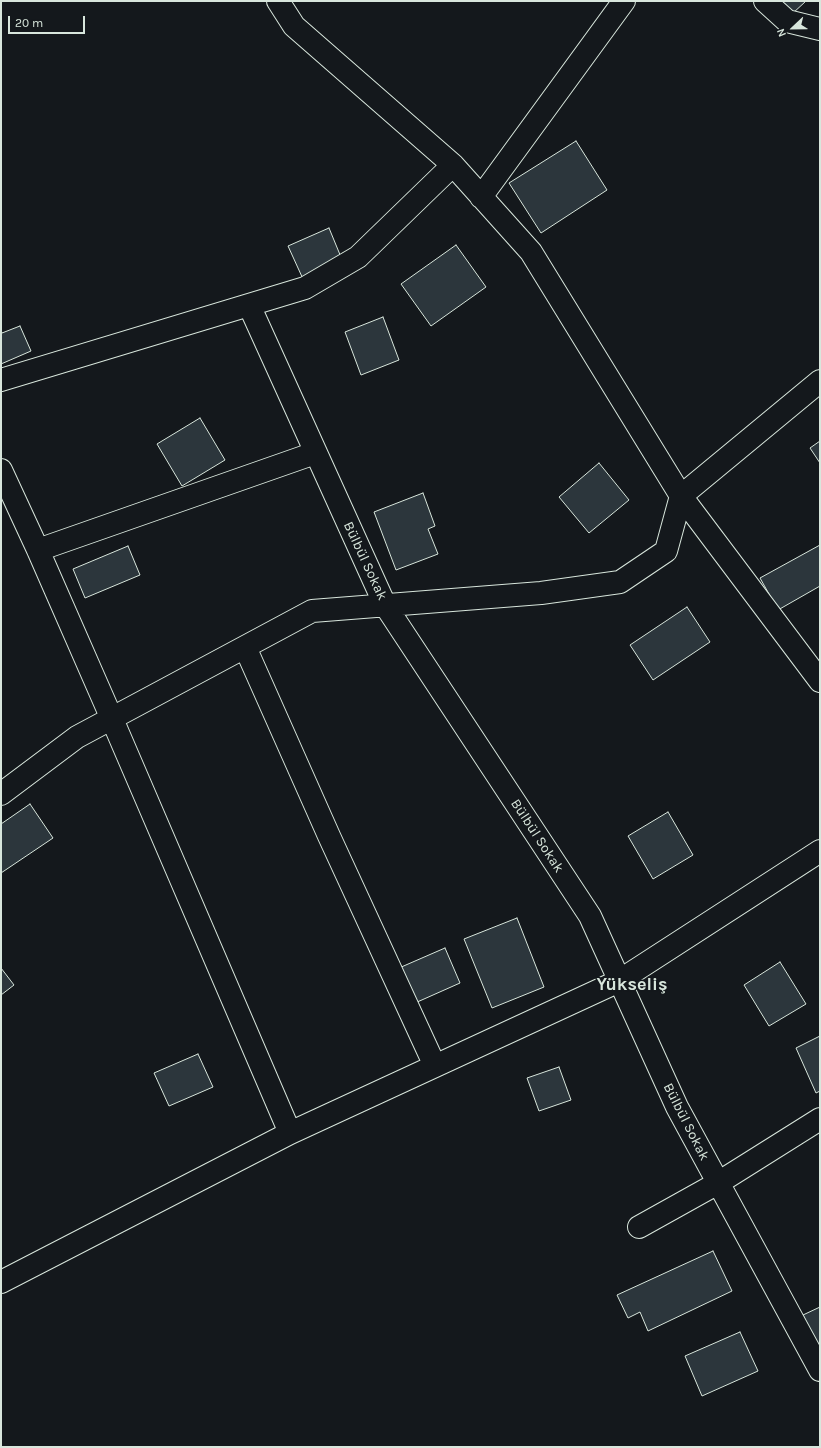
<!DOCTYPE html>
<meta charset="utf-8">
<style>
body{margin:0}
#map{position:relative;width:821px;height:1448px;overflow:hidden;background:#14181c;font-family:Karla,sans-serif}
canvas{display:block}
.frame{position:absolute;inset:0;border:2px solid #d8e6dc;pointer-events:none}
.north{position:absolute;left:773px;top:8px;width:40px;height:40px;-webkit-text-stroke:3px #14181c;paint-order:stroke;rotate:248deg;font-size:11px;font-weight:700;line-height:16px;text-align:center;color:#d8e6dc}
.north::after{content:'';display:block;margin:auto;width:14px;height:18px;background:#d8e6dc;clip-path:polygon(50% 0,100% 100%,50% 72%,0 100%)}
.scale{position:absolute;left:8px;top:16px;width:77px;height:18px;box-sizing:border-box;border:2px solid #d8e6dc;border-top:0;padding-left:5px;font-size:12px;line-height:14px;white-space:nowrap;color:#d8e6dc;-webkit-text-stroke:3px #14181c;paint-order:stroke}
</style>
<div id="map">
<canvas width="821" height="1448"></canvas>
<div class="frame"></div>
<div class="north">N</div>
<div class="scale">20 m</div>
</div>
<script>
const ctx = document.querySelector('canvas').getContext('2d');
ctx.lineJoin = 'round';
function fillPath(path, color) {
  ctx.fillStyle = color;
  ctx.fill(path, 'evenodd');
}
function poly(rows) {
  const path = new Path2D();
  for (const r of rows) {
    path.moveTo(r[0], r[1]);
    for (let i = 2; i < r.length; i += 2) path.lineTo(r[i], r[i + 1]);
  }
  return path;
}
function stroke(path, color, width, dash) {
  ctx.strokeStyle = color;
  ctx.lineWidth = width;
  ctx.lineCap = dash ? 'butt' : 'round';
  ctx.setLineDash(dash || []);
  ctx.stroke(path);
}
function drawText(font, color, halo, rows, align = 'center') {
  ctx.font = font + ' Karla,sans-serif';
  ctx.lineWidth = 3;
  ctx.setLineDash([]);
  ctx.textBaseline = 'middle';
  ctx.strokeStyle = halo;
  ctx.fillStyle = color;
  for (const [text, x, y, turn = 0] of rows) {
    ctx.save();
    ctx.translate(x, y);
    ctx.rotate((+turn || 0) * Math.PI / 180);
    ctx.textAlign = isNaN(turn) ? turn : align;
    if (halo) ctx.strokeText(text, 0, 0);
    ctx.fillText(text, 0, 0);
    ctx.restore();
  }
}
const building = poly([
 [779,1,806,1,792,14,779,1],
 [576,141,607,190,541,233,509,183,576,141],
 [329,228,343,262,303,279,288,246,329,228],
 [456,245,486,287,431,326,401,284,456,245],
 [383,317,399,360,361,375,345,332,383,317],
 [20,326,31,351,1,364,1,330,2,333,20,326],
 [200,418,225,460,182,486,157,444,200,418],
 [820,441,820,463,810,448,820,441],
 [599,463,629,500,589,533,559,497,599,463],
 [423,493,435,526,428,529,438,554,396,570,374,512,423,493],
 [820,545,820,586,778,610,760,578,820,545],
 [128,546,140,575,85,598,73,569,128,546],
 [687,607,710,642,653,680,630,645,687,607],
 [30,804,53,838,1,873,1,824,30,804],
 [668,812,693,855,653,879,628,836,668,812],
 [517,918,544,987,492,1008,464,939,517,918],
 [445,948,460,983,415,1003,399,968,445,948],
 [780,962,806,1004,769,1026,744,985,780,962],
 [1,968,14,985,1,995,1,968],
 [820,1036,820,1091,816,1093,796,1048,820,1036],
 [198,1054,213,1087,169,1106,154,1073,198,1054],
 [559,1067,571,1100,539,1111,527,1078,559,1067],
 [713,1251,732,1291,648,1331,640,1312,628,1318,617,1295,713,1251],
 [820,1307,820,1351,803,1315,820,1307],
 [740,1332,758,1371,702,1396,685,1356,740,1332]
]);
fillPath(building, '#2c363c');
stroke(building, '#d8e6dc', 1);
const street = poly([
 [278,1,294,26,453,165,531,252,681,496,820,681],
 [765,1,787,21,820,29],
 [481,197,624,1],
 [249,305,385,605,590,916,677,1107,820,1370],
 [1,380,305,288,358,257,453,165],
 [1,470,38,550,112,719,290,1133],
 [38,550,315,453],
 [245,647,329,836,435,1066],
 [1,794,77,737,312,611,541,593,620,582,666,551,681,496,820,381],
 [639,1227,718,1183,820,1119],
 [1,1282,290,1133,619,981,820,851]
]);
stroke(street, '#d8e6dc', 24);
stroke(street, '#14181c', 22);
drawText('14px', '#d8e6dc', '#14181c', [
 ["Bülbül Sokak",365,561,65],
 ["Bülbül Sokak",537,836,57],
 ["Bülbül Sokak",686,1122,63]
]);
drawText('bold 18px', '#d8e6dc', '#14181c', [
 ["Yükseliş",632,985]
]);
</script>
